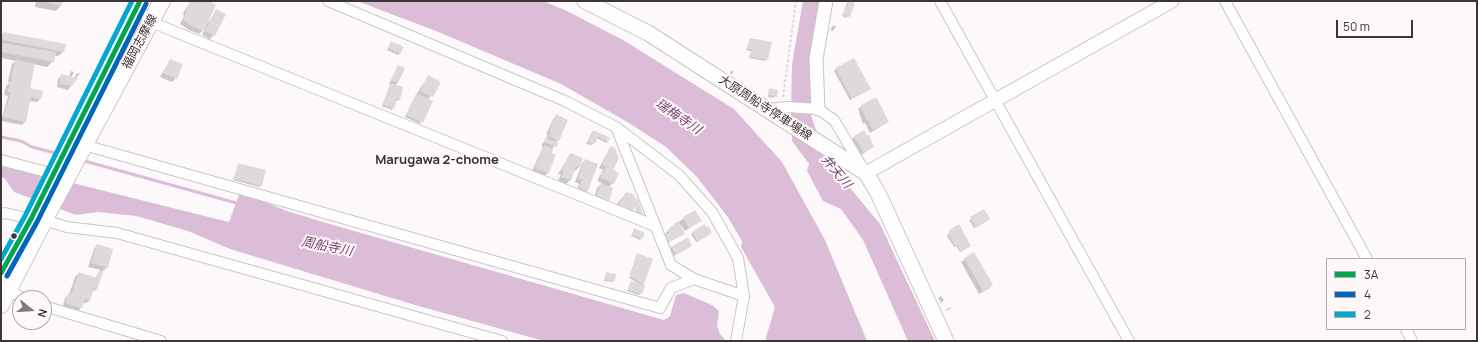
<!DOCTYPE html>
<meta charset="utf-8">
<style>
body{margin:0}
#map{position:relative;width:1478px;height:342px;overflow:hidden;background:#fdf9fa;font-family:Manrope,sans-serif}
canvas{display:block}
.frame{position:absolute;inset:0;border:2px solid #3c3637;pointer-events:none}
.legend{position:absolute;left:1326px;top:258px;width:140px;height:72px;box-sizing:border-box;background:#fef8f9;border:1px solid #b0aaab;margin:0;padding:5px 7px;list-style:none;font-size:12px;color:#3c3637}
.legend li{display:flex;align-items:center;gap:8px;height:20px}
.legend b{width:20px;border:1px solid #b0aaab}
.north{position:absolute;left:12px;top:290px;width:40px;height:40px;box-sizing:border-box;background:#fef8f9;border:1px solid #b0aaab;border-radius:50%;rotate:107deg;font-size:11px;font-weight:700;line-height:16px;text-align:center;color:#3c3637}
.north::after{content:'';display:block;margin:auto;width:14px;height:18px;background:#807a7b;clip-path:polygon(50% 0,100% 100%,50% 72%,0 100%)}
.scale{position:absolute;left:1336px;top:20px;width:77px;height:18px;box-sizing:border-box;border:2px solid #3c3637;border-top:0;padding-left:5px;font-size:12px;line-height:14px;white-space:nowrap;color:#3c3637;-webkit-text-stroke:3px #fef8f9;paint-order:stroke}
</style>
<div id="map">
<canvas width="1478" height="342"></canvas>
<div class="frame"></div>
<ul class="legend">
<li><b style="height:5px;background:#00a651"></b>3A</li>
<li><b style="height:5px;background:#0065bd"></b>4</li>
<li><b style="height:5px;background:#00a9ce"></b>2</li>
</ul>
<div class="north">N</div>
<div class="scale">50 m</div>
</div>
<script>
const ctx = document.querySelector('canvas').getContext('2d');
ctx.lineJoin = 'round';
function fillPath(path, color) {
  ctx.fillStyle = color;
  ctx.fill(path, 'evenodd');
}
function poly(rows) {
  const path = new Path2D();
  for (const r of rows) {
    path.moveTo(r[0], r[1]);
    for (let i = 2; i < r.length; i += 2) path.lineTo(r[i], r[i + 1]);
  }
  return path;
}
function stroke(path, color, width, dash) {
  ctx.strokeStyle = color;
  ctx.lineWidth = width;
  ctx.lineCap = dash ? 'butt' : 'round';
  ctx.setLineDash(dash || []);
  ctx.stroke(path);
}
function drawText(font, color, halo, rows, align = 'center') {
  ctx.font = font + ' Manrope,"Noto Sans JP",sans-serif';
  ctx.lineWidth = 4;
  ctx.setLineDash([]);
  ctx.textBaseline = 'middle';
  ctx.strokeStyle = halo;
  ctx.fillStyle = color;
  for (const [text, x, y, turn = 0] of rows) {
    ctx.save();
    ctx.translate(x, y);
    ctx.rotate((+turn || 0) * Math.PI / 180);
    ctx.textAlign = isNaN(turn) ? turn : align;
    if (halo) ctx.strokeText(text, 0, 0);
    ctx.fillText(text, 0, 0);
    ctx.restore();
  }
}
fillPath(poly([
 [357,1,543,1,567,11,623,40,734,109,782,162,825,240,867,341,765,341,775,307,741,247,742,241,727,216,697,177,666,147,629,123,561,84,436,31],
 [803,1,821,1,810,63,811,115,826,159,880,224,935,341,908,341,863,240,841,209,823,201,807,171,809,164,792,141,791,113,792,64],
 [1,165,229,222,240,192,287,211,323,222,664,320,670,316,676,295,684,293,712,305,719,311,717,326,720,334,726,341,544,341,415,305,230,249,188,231,136,216,98,212,76,215,14,192,4,178,1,177]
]), '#dbbdd8');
fillPath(poly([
 [36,1,62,1,61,5,56,11,35,7],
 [191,1,206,1,207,21,209,22,216,10,214,35,210,39,202,35,206,27,199,34,189,30,180,24,184,16,183,13],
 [848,2,853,4,847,18,842,16],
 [833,25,836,27,833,31,830,30],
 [4,33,64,51,58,56,54,56,53,61,47,67,33,64,28,89,40,99,37,102,29,101,25,122,22,125,1,121,8,96,4,95,6,86,9,83,8,81,12,64,16,61,1,58,1,36],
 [750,39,770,43,766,61,749,58,751,51,746,50],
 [390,44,400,53,398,55,387,50],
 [170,60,176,78,172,82,160,77],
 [398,66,398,83,395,85,402,88,399,100,396,101,392,110,382,106,390,85,389,84],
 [836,69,868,90,850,100,834,71],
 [71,71,74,72,71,77,75,79,76,74,80,73,71,86,68,90,57,87,58,79,62,75,69,77],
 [731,71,734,71,733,73,730,75],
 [428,77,440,83,428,100,420,124,405,117,415,96],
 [769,89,777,91,774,98,768,97],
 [862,106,888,122,870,133,865,123,863,124,858,109],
 [556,116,558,140,551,151,548,173,544,176,532,171,543,147,541,146,543,143,548,135,546,135,553,119],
 [592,132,608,142,606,143,597,138,592,145,586,144],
 [854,137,873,147,860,156,851,140],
 [610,148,614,168,611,170,613,183,593,201,597,188,602,183,597,181,603,170,599,168],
 [570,154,579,167,585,160,597,165,587,191,583,194,576,192,579,184,575,182,582,164,575,171,574,170,570,180,566,184,558,180,561,175,558,174],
 [239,164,261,185,259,187,233,180],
 [626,193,634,196,615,210,617,204],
 [984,210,988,220,974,228,969,220],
 [694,211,700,221,685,231,681,225,680,226,684,233,663,246,665,234,670,228],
 [704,225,710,234,696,242,691,234],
 [635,230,644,234,640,240,631,236],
 [950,231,969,247,960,252,956,246,954,247,947,236],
 [97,245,107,267,103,271,97,289,92,292,90,300,86,303,83,303,78,312,63,306,65,298,69,295,75,277,79,273,95,278,101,270,88,267,94,249],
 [672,247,689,247,674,256,670,249],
 [636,256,644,284,639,295,627,291,631,282,638,283,629,278],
 [965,259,992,285,988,289,979,294,961,262],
 [606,273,614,281,613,282,604,281],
 [941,296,944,300,941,303,938,298],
 [951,307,951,308,947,311,946,310]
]), '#0003');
stroke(poly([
 [1,137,21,141,32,147,59,154],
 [81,160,240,204]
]), '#dbbdd8', 3);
fillPath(poly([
 [42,1,63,1,62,6],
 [190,1,209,1,216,5,204,31,193,27,183,20],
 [847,1,855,3,850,17,843,15],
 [216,9,226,14,215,36,205,31],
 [3,32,66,44,64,52,2,40],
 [750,38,772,42,768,60,750,57,752,49,747,49],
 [391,41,404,47,400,54,388,48],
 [3,43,56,52,54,62,1,52],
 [854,58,871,89,852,99,835,68],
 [170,59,183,64,177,79,163,73],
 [16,60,35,64,30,88,43,91,41,99,31,97,26,122,3,117,11,93,8,92,10,81,12,81,12,78,11,77],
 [398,65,405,68,398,83,391,80],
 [61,74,78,78,72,86,60,84],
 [428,75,441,82,433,97,420,91],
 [391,83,403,87,400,100,397,99,394,109,383,104],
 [769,88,778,90,777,97,769,95],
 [417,93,433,101,423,123,406,115],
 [875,98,877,98,889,122,873,130,868,120,867,121,861,107,861,105],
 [556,114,568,120,559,141,549,136,551,132,549,131],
 [593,130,610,138,608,142,598,137,595,144,587,142],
 [864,130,867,136,869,135,874,147,864,153,854,136],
 [546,138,558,143,557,147,544,142],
 [544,145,553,149,552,153,556,155,549,173,535,168],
 [610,146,615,148,619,158,614,169,612,169,619,173,614,184,600,177,606,167,611,168,602,165],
 [570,153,583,158,580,168,576,166,571,180,561,177,564,171,561,170],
 [585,159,598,164,588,191,579,188,582,180,578,178],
 [238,163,266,170,262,186,234,179],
 [601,183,613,188,609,202,596,197],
 [626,192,635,195,634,197,638,199,644,218,634,213,636,209,634,208,633,212,618,206],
 [984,209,990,219,976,228,970,217],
 [695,210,702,221,689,228,683,217],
 [679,221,685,234,667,243,664,235,669,233,668,230,674,226,673,224],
 [705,224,706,227,708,226,712,233,698,242,692,232],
 [959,224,971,246,961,252,957,245,955,246,948,233,950,232,949,230],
 [634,228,645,233,642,239,632,235],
 [688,237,692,246,676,255,671,247],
 [97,244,113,249,108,268,91,263],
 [974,252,993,285,983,291,964,258],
 [637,253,653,259,644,284,630,277],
 [99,270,103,272,97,289,94,288,90,300,85,299,82,308,67,304,66,302,68,293,71,295,79,272,97,278],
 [606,272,616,274,615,281,605,280],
 [631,281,645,285,642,294,628,290]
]), '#dedadc');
const minor = poly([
 [328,1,565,101,616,127,679,175,712,212,738,258,744,296,736,341],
 [940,1,1129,341],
 [1225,1,1367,259],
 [137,7,151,22,655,226],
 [769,109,787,107,818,109,834,120,864,170],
 [616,127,671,265,694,279,744,296],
 [84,145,660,308,671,288,694,279],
 [1,160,54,174],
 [1,214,5,213,31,219],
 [44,220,67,227,117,233,502,341],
 [1,285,22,298],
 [44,306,161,341],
 [1406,329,1412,341]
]);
const tertiary = poly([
 [818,109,816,59,826,1],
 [866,173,1172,1]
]);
const secondary = poly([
 [585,1,648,33,866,173,878,193,946,341]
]);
const primary = poly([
 [1,273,31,219,140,1],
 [1,305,47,215,162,1]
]);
stroke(minor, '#cac6c6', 12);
stroke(tertiary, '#cac6c6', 15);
stroke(secondary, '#cac6c6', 17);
stroke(primary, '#cac6c6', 18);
stroke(poly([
 [783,97,796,1]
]), '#dbdadb', 2, [3, 2]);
stroke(minor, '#fffefe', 10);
stroke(tertiary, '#fffefe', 13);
stroke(secondary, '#fffefe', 15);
stroke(primary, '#fffefe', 16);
stroke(poly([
 [1,273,31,219,140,1]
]), '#00a651', 5);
stroke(poly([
 [7,276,37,222,146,4]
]), '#0065bd', 5);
stroke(poly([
 [1,259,25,216,132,1]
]), '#00a9ce', 5);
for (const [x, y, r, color] of [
 [14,236,3.5,"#3c3637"]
]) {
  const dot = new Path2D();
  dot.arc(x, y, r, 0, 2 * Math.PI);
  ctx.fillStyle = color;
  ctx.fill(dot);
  stroke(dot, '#fef8f9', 1.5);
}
drawText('12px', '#3c3637', '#fef8f9', [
 ["福岡志摩線",140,42,-62],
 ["大原周船寺停車場線",765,108,33]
]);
drawText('italic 13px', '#754274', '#fef8f9', [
 ["瑞梅寺川",678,117,34],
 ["弁天川",836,172,50],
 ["周船寺川",327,247,11]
]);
drawText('bold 13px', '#3c3133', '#fef8f9', [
 ["Marugawa 2-chome",437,160]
]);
</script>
